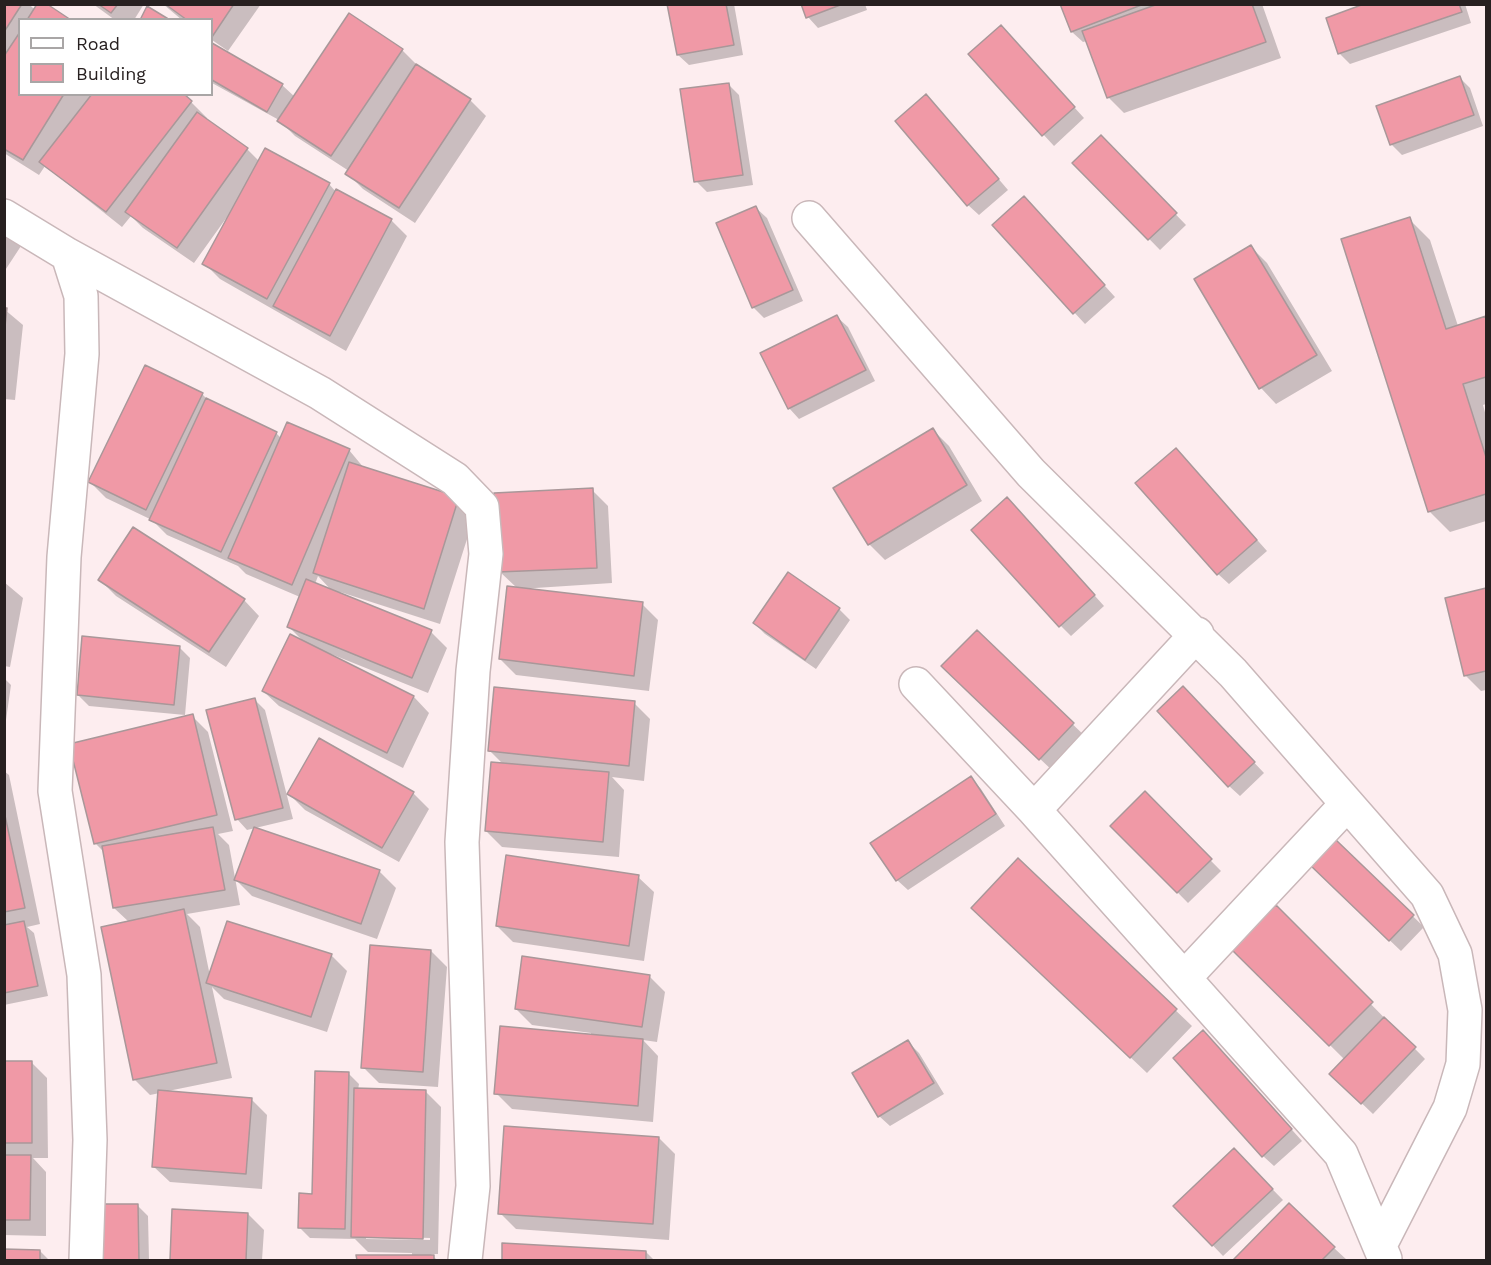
<!DOCTYPE html>
<style>
body{margin:0}
#map{position:relative;width:1491px;height:1265px;overflow:hidden;background:#fdedef;font-family:"Work Sans",sans-serif}
canvas{display:block}
.frame{position:absolute;inset:0;border:6px solid #272020;pointer-events:none}
.legend{position:absolute;left:18px;top:18px;width:195px;height:78px;box-sizing:border-box;background:#fff;border:2px solid #a9a6a6;margin:0;padding:8px 10px;list-style:none;font-size:18px;color:#272020}
.legend li{display:flex;align-items:center;gap:12px;height:30px}
.legend b{width:30px;border:2px solid #a9a6a6}
</style>
<div id="map">
<canvas width="1491" height="1265"></canvas>
<div class="frame"></div>
<ul class="legend">
<li><b style="height:8px;background:#fff"></b>Road</li>
<li><b style="height:16px;background:#f099a6"></b>Building</li>
</ul>
</div>
<script>
const ctx = document.querySelector('canvas').getContext('2d');
ctx.lineJoin = 'round';
function fillPath(path, color) {
  ctx.fillStyle = color;
  ctx.fill(path, 'evenodd');
}
function poly(rows) {
  const path = new Path2D();
  for (const r of rows) {
    path.moveTo(r[0], r[1]);
    for (let i = 2; i < r.length; i += 2) path.lineTo(r[i], r[i + 1]);
  }
  return path;
}
function stroke(path, color, width, dash) {
  ctx.strokeStyle = color;
  ctx.lineWidth = width;
  ctx.lineCap = dash ? 'butt' : 'round';
  ctx.setLineDash(dash || []);
  ctx.stroke(path);
}
fillPath(poly([
 [4,4,29,4,35,10,68,20,20,20,20,94,90,94,91,98,191,102,207,118,205,120,247,149,259,161,329,184,336,192,392,221,407,236,346,351,220,279,204,263,227,217,194,263,143,228,131,216,122,227,45,166,39,175,4,153],
 [93,4,144,4,134,20,115,20],
 [163,4,261,4,228,51,212,40,212,20,182,20],
 [669,4,734,4,743,55,689,65,678,55],
 [803,4,865,4,867,10,818,28,808,17],
 [1062,4,1262,4,1281,58,1124,113,1108,97,1087,41,1083,42,1072,32],
 [1369,4,1465,4,1471,23,1350,64,1339,53],
 [1011,38,1084,118,1054,146,970,55],
 [212,45,282,85,295,97,402,50,418,66,470,100,486,116,415,223,363,189,347,173,349,171,295,136,279,120,212,83],
 [1459,77,1470,88,1483,126,1402,155,1391,144],
 [728,84,739,95,753,185,707,192,696,181],
 [937,107,1008,190,979,215,968,205],
 [1101,137,1186,225,1160,250,1075,163],
 [756,208,767,218,803,301,764,318,753,307],
 [1035,209,1115,297,1085,324,994,226],
 [1409,219,1430,240,1458,326,1486,317,1486,404,1483,405,1486,416,1486,521,1450,532,1430,512,1342,240],
 [4,230,21,246,4,272],
 [1251,247,1267,263,1332,371,1276,404,1261,388,1196,279],
 [4,309,23,325,15,400,4,399],
 [837,317,848,327,875,381,799,419,789,408],
 [202,394,210,402,276,433,281,438,349,450,364,468,459,498,475,514,440,624,340,592,339,594,431,632,447,648,428,693,331,654,330,656,414,697,429,713,403,768,279,706,263,691,304,642,289,627,300,597,246,574,238,566,167,535,152,520,106,498,90,482],
 [318,576,333,592,315,584],
 [933,430,949,446,982,501,885,560,869,544],
 [1187,461,1267,551,1229,584,1218,574],
 [592,490,608,506,612,583,520,589,642,604,658,620,649,691,516,675,500,659,517,588,499,571],
 [1018,510,1104,606,1071,636,1060,625],
 [100,580,244,600,259,616,226,667,116,596],
 [4,582,23,598,10,667,4,666],
 [1486,590,1486,690,1481,691,1465,675,1447,599],
 [839,609,850,620,816,669,765,634,754,623],
 [977,632,1089,740,1056,774,959,682],
 [179,647,190,658,185,715,89,706,78,695],
 [4,678,11,685,4,734],
 [254,699,265,710,293,819,247,830,237,819],
 [1194,699,1264,773,1240,796,1229,786],
 [634,703,650,719,644,781,612,777,624,790,619,857,502,847,486,831,504,765,489,750],
 [192,716,208,732,233,831,218,834,229,845,240,905,187,914,200,927,210,976,331,955,347,971,327,1032,224,999,212,987,232,1078,168,1091,251,1099,267,1115,262,1189,170,1182,154,1167,160,1093,150,1095,134,1079,129,922,114,908,105,853,96,844],
 [4,771,9,775,40,924,27,927,34,933,48,996,4,1005],
 [971,778,981,789,1005,826,908,890,897,880],
 [413,793,429,809,399,862,305,810,289,794],
 [1145,794,1221,871,1188,903,1112,826],
 [255,829,380,872,396,888,377,939,252,896,236,880],
 [1335,841,1424,927,1401,951,1322,876],
 [1018,860,1192,1026,1147,1073,989,923],
 [638,877,654,892,644,961,513,942,497,926],
 [1276,908,1425,1059,1373,1114,1331,1074,1345,1060,1233,949],
 [431,951,447,967,438,1087,379,1083,363,1067],
 [649,976,665,992,657,1042,643,1040,658,1056,653,1122,512,1109,496,1093,591,1036,591,1033,532,1025,516,1009],
 [908,1042,919,1053,944,1094,890,1126,879,1116],
 [1214,1043,1302,1141,1274,1166,1263,1156],
 [4,1062,31,1062,47,1078,48,1158,33,1158,46,1172,46,1236,4,1235],
 [348,1073,359,1084,358,1090,425,1091,441,1107,438,1254,431,1254,437,1260,358,1260,358,1256,412,1256,412,1253,368,1252,355,1239,310,1238,299,1227,313,1195],
 [366,1236,430,1238,430,1240,366,1239],
 [659,1138,675,1154,669,1240,516,1229,500,1213],
 [1234,1150,1283,1200,1223,1256,1175,1206],
 [137,1205,148,1216,149,1260,103,1260,102,1206],
 [1289,1205,1334,1248,1347,1260,1235,1260],
 [173,1211,248,1214,264,1230,262,1260,171,1260],
 [504,1244,646,1252,654,1260,503,1260],
 [4,1250,40,1251,49,1260,4,1260]
]), '#0003');
const building = poly([
 [4,4,22,4,4,32,4,4],
 [37,4,47,4,71,20,27,20,37,4],
 [98,4,118,4,111,13,98,4],
 [165,4,234,4,212,37,212,20,187,20,165,4],
 [667,4,726,4,734,45,677,55,667,4],
 [801,4,843,4,806,18,801,4],
 [1060,4,1144,4,1071,32,1060,4],
 [1158,4,1252,4,1266,42,1107,98,1082,31,1158,4],
 [1364,4,1459,4,1462,12,1338,54,1326,18,1364,4],
 [147,6,170,20,140,20,147,6],
 [349,13,403,49,331,156,277,121,349,13],
 [1001,25,1075,107,1042,136,968,54,1001,25],
 [20,32,20,94,64,94,23,160,4,149,4,56,20,32],
 [212,43,283,84,267,112,212,80,212,43],
 [416,64,471,99,399,208,345,174,416,64],
 [1460,76,1474,115,1390,145,1376,106,1460,76],
 [729,83,743,175,694,182,680,89,729,83],
 [92,94,184,94,192,101,106,212,39,162,92,94],
 [926,94,999,179,967,206,895,121,926,94],
 [197,112,248,148,177,248,125,212,197,112],
 [1101,135,1177,213,1148,240,1072,163,1101,135],
 [265,148,330,183,267,299,202,264,265,148],
 [336,189,392,219,330,336,273,306,336,189],
 [1024,196,1105,285,1073,314,992,225,1024,196],
 [756,206,793,290,752,308,716,223,756,206],
 [1410,217,1446,329,1486,316,1486,377,1463,384,1486,457,1486,494,1428,512,1341,239,1410,217],
 [1251,245,1317,355,1259,389,1194,279,1251,245],
 [4,308,7,308,4,336,4,308],
 [837,315,866,370,788,409,760,353,837,315],
 [145,365,203,393,146,510,88,482,145,365],
 [206,398,277,432,221,552,149,520,206,398],
 [287,422,350,449,292,585,228,558,287,422],
 [933,428,967,485,868,545,833,488,933,428],
 [1176,448,1257,540,1217,575,1135,483,1176,448],
 [349,462,459,497,424,609,313,573,349,462],
 [593,488,597,568,498,572,494,493,593,488],
 [1007,497,1095,595,1059,627,971,530,1007,497],
 [133,527,245,599,209,652,98,580,133,527],
 [788,572,840,608,805,660,753,623,788,572],
 [306,579,432,630,412,678,287,627,306,579],
 [507,586,643,602,634,676,499,659,507,586],
 [1486,588,1486,671,1464,676,1445,598,1486,588],
 [977,630,1074,723,1039,760,941,666,977,630],
 [290,634,414,696,387,753,262,691,290,634],
 [82,636,180,646,174,705,77,695,82,636],
 [1183,686,1255,762,1228,787,1157,711,1183,686],
 [494,687,635,701,629,766,488,751,494,687],
 [255,698,283,808,235,820,206,710,255,698],
 [193,714,217,815,94,844,69,744,193,714],
 [319,738,414,792,382,848,287,794,319,738],
 [491,762,609,772,603,842,485,831,491,762],
 [971,776,996,814,896,881,870,843,971,776],
 [1145,791,1212,859,1177,893,1110,826,1145,791],
 [4,811,25,908,4,912,4,811],
 [213,827,225,890,113,908,102,846,213,827],
 [254,827,380,870,361,924,234,880,254,827],
 [1335,839,1414,915,1389,941,1310,865,1335,839],
 [506,855,639,875,629,946,496,926,506,855],
 [1018,858,1177,1009,1130,1058,971,908,1018,858],
 [1276,905,1373,1002,1329,1046,1231,949,1276,905],
 [184,909,217,1063,133,1080,101,927,184,909],
 [24,921,38,986,4,993,4,925,24,921],
 [227,921,332,954,311,1017,206,983,227,921],
 [370,945,431,950,423,1072,361,1068,370,945],
 [522,956,650,975,642,1027,515,1009,522,956],
 [1384,1017,1416,1047,1361,1104,1329,1074,1384,1017],
 [500,1026,643,1039,638,1106,494,1094,500,1026],
 [1203,1030,1292,1129,1262,1157,1173,1058,1203,1030],
 [908,1040,934,1083,878,1117,852,1073,908,1040],
 [4,1061,32,1061,32,1143,4,1143,4,1061],
 [315,1071,349,1072,345,1229,298,1228,299,1193,312,1194,315,1071],
 [354,1088,426,1090,423,1239,351,1237,354,1088],
 [158,1090,252,1098,246,1174,152,1167,158,1090],
 [504,1126,659,1137,653,1224,498,1214,504,1126],
 [1234,1148,1273,1189,1212,1246,1173,1206,1234,1148],
 [4,1155,31,1155,30,1220,4,1220,4,1155],
 [1289,1203,1335,1247,1322,1260,1233,1260,1289,1203],
 [100,1204,138,1204,139,1260,102,1260,100,1204],
 [172,1209,248,1213,246,1260,170,1260,172,1209],
 [502,1243,646,1251,646,1260,502,1260,502,1243],
 [4,1249,40,1250,40,1260,4,1260,4,1249],
 [356,1255,434,1255,434,1260,357,1260,356,1255]
]);
fillPath(building, '#f099a6');
stroke(building, '#a99799', 1.5);
const minor = poly([
 [4,216,68,255,320,393,455,479,482,507,486,554,473,671,462,842,473,1186,465,1260],
 [809,218,1031,473,1233,673,1427,895,1455,954,1465,1010,1463,1064,1450,1108,1380,1245],
 [68,255,81,296,82,354,64,557,55,791,84,975,90,1140,86,1260],
 [916,684,1034,810,1341,1154,1385,1259],
 [1034,810,1197,634],
 [1185,977,1347,804]
]);
stroke(minor, '#c9b7b9', 36);
stroke(minor, '#fff', 33);
</script>
